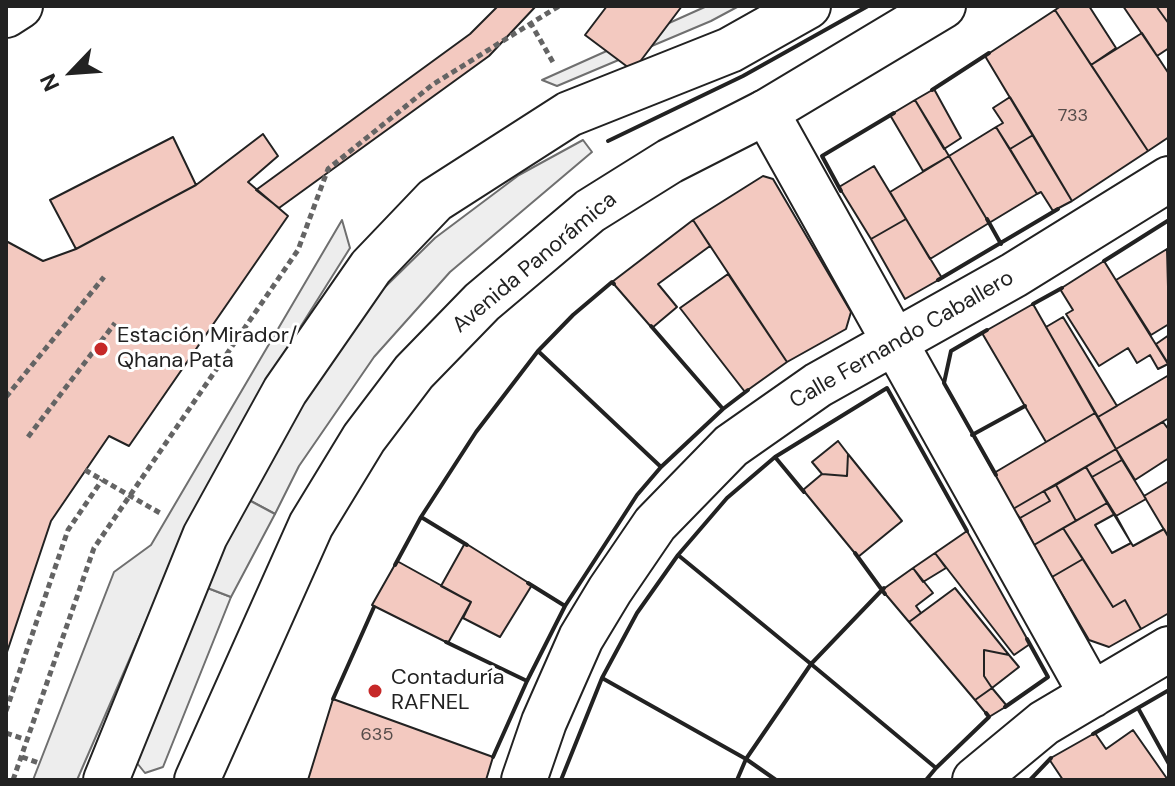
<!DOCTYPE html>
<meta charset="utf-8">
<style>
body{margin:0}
#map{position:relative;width:1175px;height:786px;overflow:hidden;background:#fff;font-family:"DM Sans",sans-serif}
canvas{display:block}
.frame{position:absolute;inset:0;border:8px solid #222;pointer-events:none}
.north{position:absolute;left:32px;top:32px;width:80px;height:80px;-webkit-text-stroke:6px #fff;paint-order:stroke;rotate:245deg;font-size:22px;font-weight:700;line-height:32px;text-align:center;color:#222}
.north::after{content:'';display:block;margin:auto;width:28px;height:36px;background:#222;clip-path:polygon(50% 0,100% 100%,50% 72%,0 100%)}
</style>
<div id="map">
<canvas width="1175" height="786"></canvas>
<div class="frame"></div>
<div class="north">N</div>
</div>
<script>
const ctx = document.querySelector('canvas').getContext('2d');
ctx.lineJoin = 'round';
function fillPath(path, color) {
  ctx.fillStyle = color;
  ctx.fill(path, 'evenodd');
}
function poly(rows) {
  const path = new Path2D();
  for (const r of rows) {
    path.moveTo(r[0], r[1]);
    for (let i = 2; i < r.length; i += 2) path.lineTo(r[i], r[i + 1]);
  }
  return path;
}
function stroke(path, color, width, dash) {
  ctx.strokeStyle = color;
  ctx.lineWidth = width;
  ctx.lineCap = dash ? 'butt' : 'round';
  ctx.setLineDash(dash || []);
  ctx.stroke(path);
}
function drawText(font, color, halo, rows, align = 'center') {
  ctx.font = font + ' "DM Sans",sans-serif';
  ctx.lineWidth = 6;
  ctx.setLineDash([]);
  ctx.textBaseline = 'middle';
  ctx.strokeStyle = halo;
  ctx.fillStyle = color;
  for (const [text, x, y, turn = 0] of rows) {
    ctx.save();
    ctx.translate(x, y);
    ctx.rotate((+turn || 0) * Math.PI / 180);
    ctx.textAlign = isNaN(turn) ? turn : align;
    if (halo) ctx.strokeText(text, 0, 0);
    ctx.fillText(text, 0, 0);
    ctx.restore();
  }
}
const green = poly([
 [583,140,592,152,450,272,374,357,299,466,275,514,247,499,328,360,384,288,435,238,519,175,583,140],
 [205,587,231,597,163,767,145,773,133,758,205,587]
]);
fillPath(green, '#eee');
stroke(green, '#6f6f6f', 2);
const parking = poly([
 [707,6,739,6,711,21,557,86,542,80,707,6],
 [342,220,350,248,262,388,187,527,77,780,33,780,114,572,151,545,342,220],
 [247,499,275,514,231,597,205,587,247,499]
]);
fillPath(parking, '#ededed');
stroke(parking, '#6f6f6f', 2);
const building = poly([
 [498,6,536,6,489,56,279,208,256,190,470,34,498,6],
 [607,6,682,6,633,71,585,35,607,6],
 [1061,6,1089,6,1116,48,1091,65,1055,10,1061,6],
 [1123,6,1156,6,1169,24,1169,48,1157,56,1123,6],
 [1156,6,1169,6,1169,24,1156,6],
 [1055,10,1148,151,1072,201,985,56,1055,10],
 [1142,33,1169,74,1169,137,1148,151,1091,65,1142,33],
 [934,89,961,138,944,149,915,100,934,89],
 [1010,97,1033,135,1010,149,996,127,1003,123,993,108,1010,97],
 [915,100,949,156,923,171,890,115,915,100],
 [996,127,1037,194,989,223,949,156,996,127],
 [263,134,278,156,248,182,288,216,129,446,109,436,51,521,6,655,6,241,43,261,76,249,196,185,263,134],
 [1033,135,1072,201,1053,211,1041,192,1037,194,1010,149,1033,135],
 [173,137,196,185,76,249,50,200,173,137],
 [949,156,989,223,930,259,890,192,949,156],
 [874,166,906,219,871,239,839,187,874,166],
 [763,176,773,179,851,312,846,329,787,362,693,220,763,176],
 [906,219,942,278,905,299,871,239,906,219],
 [693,220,710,246,658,284,677,307,652,328,612,282,693,220],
 [1167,249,1169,324,1151,335,1116,280,1167,249],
 [1104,261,1168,364,1158,369,1150,355,1137,363,1128,348,1099,366,1066,314,1073,310,1060,289,1104,261],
 [728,274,787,362,745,392,680,308,728,274],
 [1033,304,1095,413,1046,442,982,333,1033,304],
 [1063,317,1117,406,1098,417,1046,327,1063,317],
 [1169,335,1169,365,1156,344,1169,335],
 [1169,375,1169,418,1116,449,1098,417,1169,375],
 [1095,413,1116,449,1013,509,994,473,1095,413],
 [1163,422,1169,430,1169,458,1135,480,1116,449,1163,422],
 [838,441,848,454,847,476,822,474,812,462,838,441],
 [1116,449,1122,460,1092,477,1086,467,1116,449],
 [848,454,902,521,858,557,803,490,822,474,847,476,848,454],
 [1122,460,1146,499,1116,516,1092,477,1122,460],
 [1086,467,1107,503,1076,521,1056,485,1086,467],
 [1169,481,1169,538,1144,496,1169,481],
 [1056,485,1076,521,1034,545,1020,518,1050,501,1044,491,1056,485],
 [1044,491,1050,501,1020,518,1013,509,1044,491],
 [1107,503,1133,546,1164,529,1169,538,1169,613,1141,629,1125,600,1113,607,1063,528,1107,503],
 [1115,514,1131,543,1112,553,1095,525,1115,514],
 [1063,528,1083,559,1052,577,1034,545,1063,528],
 [967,531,1030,644,1014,655,935,553,967,531],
 [465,543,532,585,500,637,463,618,471,602,441,586,465,543],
 [935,553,946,568,923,582,913,568,935,553],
 [1083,559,1113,607,1125,600,1141,629,1109,647,1089,640,1052,577,1083,559],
 [397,561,471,602,448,643,372,605,397,561],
 [913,568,933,593,916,606,921,613,909,622,882,590,913,568],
 [955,588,1009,655,984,650,984,676,992,688,975,700,909,622,955,588],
 [984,650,1009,655,1019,667,992,688,984,676,984,650],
 [992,688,1007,706,989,717,975,700,992,688],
 [333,699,493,757,486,780,308,780,333,699],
 [1133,730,1168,780,1063,780,1049,759,1095,733,1106,749,1133,730]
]);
fillPath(building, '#f3c9c0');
stroke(building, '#222', 2);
const minor = poly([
 [6,15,20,6],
 [766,112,1092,695],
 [524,780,544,722,581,638,610,590,655,524,731,446,818,385,1014,275,1169,179],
 [975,780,1044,723,1169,649]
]);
const major = poly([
 [106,780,205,536,285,391,371,267,435,200,569,114,730,50,808,6],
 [197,780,311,525,364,438,414,372,482,302,590,211,670,161,766,112,943,6]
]);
stroke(minor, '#222', 48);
stroke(major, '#222', 48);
stroke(poly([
 [530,22,554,64],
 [6,397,104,277],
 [28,437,115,323],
 [85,470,160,513],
 [6,711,68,530,102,480],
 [6,733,27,740],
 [22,757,39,763],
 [13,780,94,548,298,250,328,169,432,85,559,6]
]), '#646464', 5, [6, 4]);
stroke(minor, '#fff', 44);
stroke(major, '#fff', 44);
stroke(poly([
 [932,90,989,53],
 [608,141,743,76,868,6],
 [841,191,822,156,894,113],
 [987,219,1001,244],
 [1104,261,1169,220],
 [938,280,1058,209],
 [1033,304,1062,288],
 [987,330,951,351,944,383,996,475],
 [538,351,661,467],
 [723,409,748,390],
 [972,435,1025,406],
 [775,457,887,388,967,531],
 [421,517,476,432,538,351,573,315,612,282,614,284],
 [855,553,882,590,884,588],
 [678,555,727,498,775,457,804,492],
 [395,565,421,517,467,545],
 [565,606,637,495,661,467,723,409,651,326],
 [446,642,527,681,493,757],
 [602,678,637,613,678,555,811,664,882,590,885,594],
 [527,681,565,606,528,583],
 [333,699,374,607],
 [1005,707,1048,677,1027,639],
 [1138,708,1169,764],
 [1093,734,1169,690],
 [936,768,989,717,986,713],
 [561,780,602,678,746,759,811,664,936,768,926,780],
 [737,780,746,759,776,780],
 [1030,780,1051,758]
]), '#222', 4);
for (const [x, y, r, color] of [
 [101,349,8,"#c62828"],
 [375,691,8,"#c62828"]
]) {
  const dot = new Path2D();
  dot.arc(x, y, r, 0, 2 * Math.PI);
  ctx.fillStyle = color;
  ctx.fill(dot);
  stroke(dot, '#fff', 3);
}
drawText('18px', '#564c4a', null, [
 ["733",1073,116],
 ["635",377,735]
]);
drawText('22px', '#222', '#fff', [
 ["Avenida Panorámica",535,263,-40],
 ["Calle Fernando Caballero",902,340,-30]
]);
drawText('22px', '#222', '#fff', [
 ["Estación Mirador/",117,336],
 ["Qhana Pata",117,361],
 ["Contaduría",391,678],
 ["RAFNEL",391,703]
], 'left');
</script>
